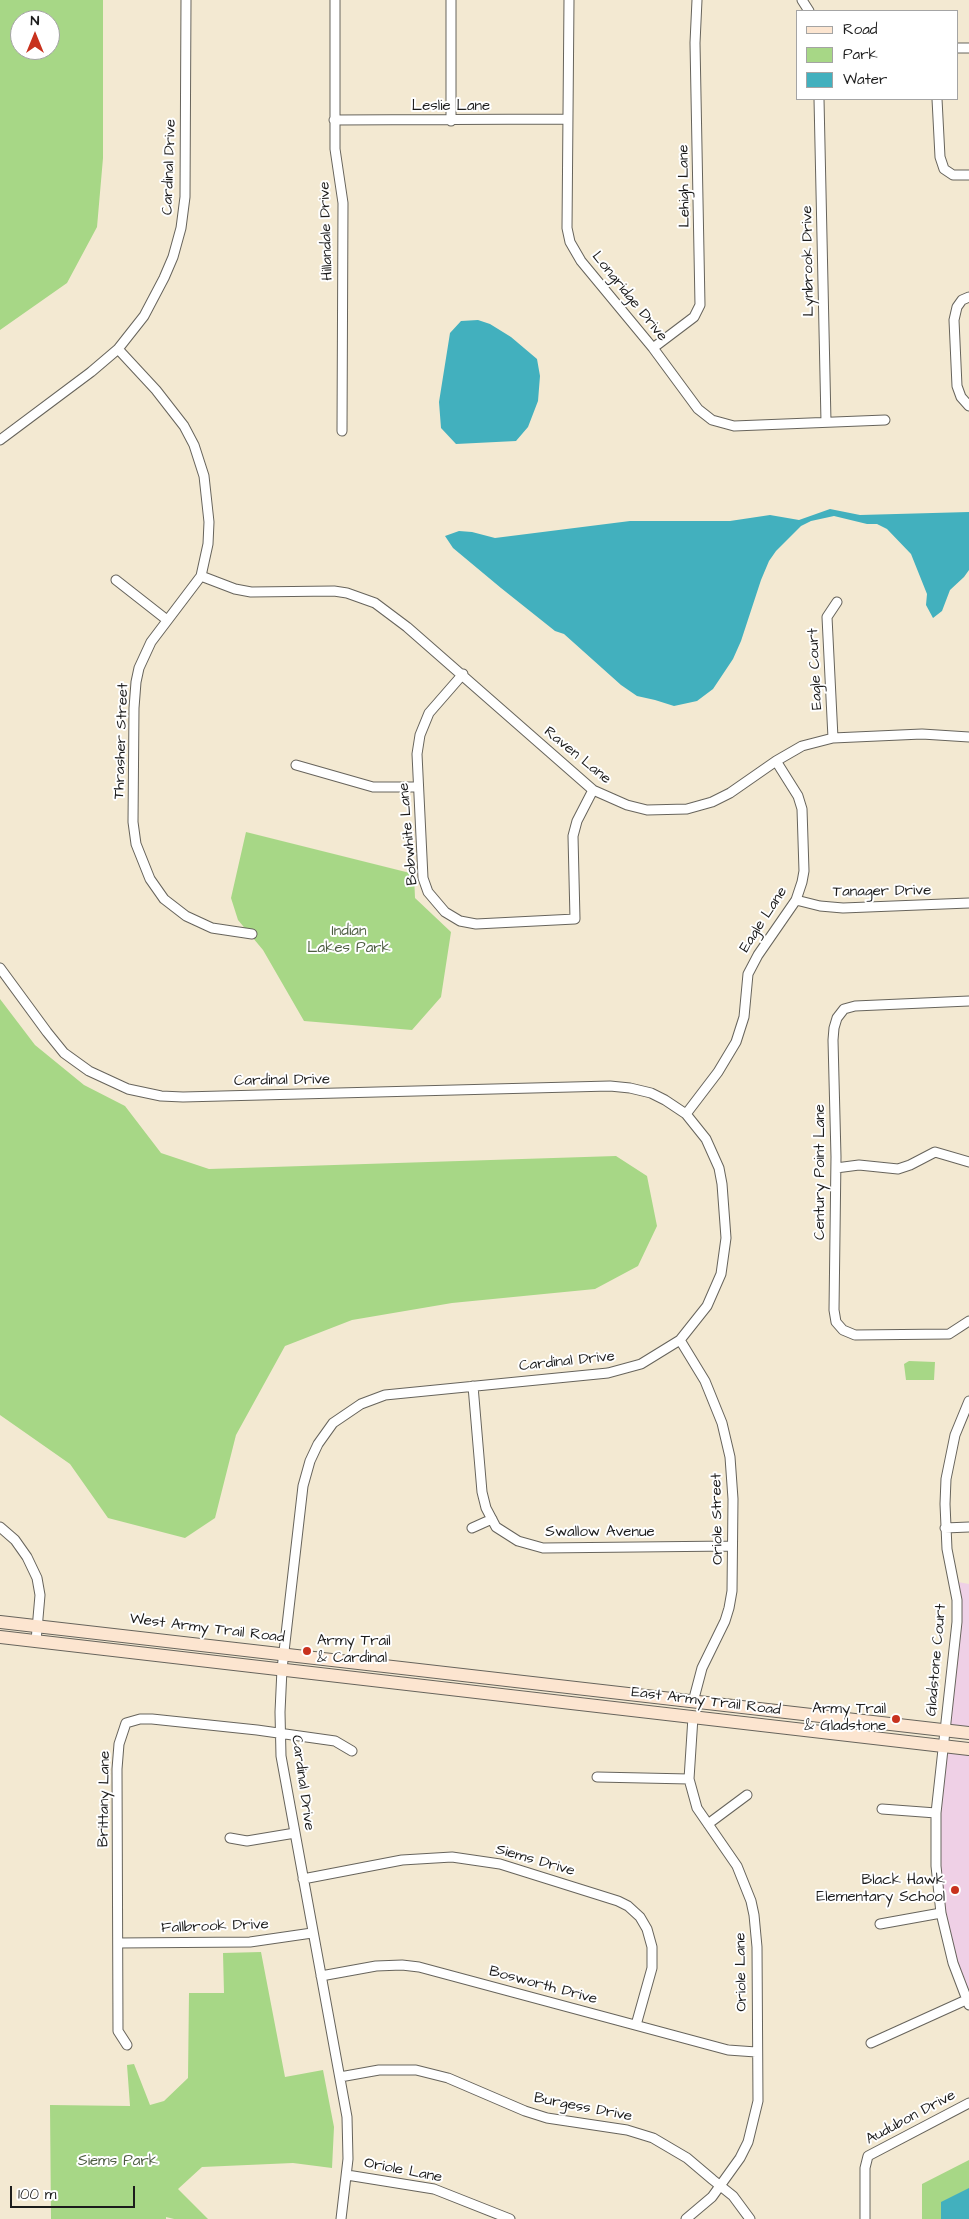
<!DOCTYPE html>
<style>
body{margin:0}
#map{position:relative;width:969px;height:2219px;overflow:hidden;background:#f3e9d2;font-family:"Architects Daughter",sans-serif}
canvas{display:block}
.legend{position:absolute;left:796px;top:10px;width:162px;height:90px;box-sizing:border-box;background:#fff;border:1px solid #a4a4a4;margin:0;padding:6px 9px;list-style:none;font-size:15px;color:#1c1c1c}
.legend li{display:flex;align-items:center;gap:10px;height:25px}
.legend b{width:25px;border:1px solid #a4a4a4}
.north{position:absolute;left:10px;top:10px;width:50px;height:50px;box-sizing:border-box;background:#fff;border:1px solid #a4a4a4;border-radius:50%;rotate:0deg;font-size:14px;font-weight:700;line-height:20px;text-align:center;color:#1c1c1c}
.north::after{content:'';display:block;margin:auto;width:18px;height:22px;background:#c8321e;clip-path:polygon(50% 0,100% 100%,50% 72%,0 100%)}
.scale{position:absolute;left:10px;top:2186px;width:125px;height:22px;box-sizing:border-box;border:2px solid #1c1c1c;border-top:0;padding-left:6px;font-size:15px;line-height:18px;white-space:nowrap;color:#1c1c1c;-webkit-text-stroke:4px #fff;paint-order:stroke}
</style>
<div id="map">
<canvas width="969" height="2219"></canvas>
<ul class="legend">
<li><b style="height:6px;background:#fce5d0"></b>Road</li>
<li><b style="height:14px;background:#a7d786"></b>Park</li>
<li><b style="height:14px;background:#42b0be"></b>Water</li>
</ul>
<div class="north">N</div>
<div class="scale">100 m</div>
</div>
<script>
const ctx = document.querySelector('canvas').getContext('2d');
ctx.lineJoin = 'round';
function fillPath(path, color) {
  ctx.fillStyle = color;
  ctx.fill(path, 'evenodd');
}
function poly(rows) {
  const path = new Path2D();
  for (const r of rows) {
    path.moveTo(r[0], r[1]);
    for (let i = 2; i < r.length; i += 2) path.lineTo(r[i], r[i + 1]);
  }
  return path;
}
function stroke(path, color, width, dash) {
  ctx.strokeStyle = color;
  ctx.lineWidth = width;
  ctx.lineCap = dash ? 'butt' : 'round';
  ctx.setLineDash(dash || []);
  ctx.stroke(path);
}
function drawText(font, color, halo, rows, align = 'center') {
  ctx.font = font + ' "Architects Daughter",sans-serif';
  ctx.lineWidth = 4;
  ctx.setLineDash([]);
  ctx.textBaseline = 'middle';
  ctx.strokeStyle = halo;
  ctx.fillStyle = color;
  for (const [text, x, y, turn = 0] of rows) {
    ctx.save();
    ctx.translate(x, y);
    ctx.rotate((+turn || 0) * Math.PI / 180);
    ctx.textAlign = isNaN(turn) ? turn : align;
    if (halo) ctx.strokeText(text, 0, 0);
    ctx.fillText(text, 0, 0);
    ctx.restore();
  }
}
fillPath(poly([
 [958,1582,969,1584,969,1729,950,1727],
 [946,1749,969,1752,969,1996,956,1961,944,1913,939,1867,940,1813]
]), '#efd0e6');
fillPath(poly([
 [0,0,103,0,103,158,97,227,67,283,0,330],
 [20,20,50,20,50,50,20,50],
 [246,832,414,874,415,898,451,932,441,997,412,1030,304,1021,263,950,238,920,231,898],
 [0,999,35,1045,84,1085,125,1106,161,1153,209,1169,616,1156,647,1176,657,1226,638,1266,595,1289,452,1303,352,1320,285,1346,236,1435,215,1518,185,1538,108,1518,70,1464,0,1415],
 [909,1361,935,1362,934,1380,906,1380,904,1364],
 [261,1952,285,2077,323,2070,334,2127,332,2168,293,2163,202,2167,178,2189,208,2219,174,2219,166,2217,166,2219,51,2219,50,2105,130,2106,127,2065,134,2064,150,2105,164,2101,188,2078,189,1993,224,1993,223,1953],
 [969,2160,969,2219,922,2219,922,2184]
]), '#a7d786');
fillPath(poly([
 [478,320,490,324,511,337,537,359,540,376,538,401,528,427,516,441,456,444,441,428,439,402,450,333,461,321],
 [830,509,860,515,969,512,969,570,964,577,950,590,942,611,933,618,926,605,927,594,911,554,887,529,877,524,867,524,834,516,811,521,801,526,776,551,769,561,761,580,741,641,733,659,713,689,697,701,674,706,655,700,637,696,621,685,564,634,555,631,501,588,453,548,445,536,459,531,472,532,495,538,630,521,730,521,770,515,799,520],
 [969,2188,969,2219,941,2219,941,2202]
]), '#42b0be');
const street = poly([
 [335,0,335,149,343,203,342,431],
 [569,0,567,228,570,242,581,261,653,348,698,409,712,420,734,426,885,420],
 [802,0,809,11],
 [958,48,969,48],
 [819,99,826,422],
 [937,99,940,157,944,169,953,175,969,175],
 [334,120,567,119],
 [451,121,451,0],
 [969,297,962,300,957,307,954,320,957,386,961,397,969,406],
 [653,348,694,317,700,305,695,43,697,0],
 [118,349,156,390,184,426,194,445,204,476,209,522,208,544,201,576,151,642,139,668,136,682,134,708,133,822,136,844,150,879,164,899,186,916,212,928,252,934],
 [0,440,91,372,118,349,144,316,164,278,173,257,181,228,185,197,186,0],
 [201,576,235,589,251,592,334,591,347,593,375,603,407,627,593,790,627,805,647,810,687,809,712,802,730,793,776,761,802,746,833,738,922,734,969,737],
 [116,580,167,620],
 [463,674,429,713,420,735,417,754,423,878,428,892,445,912,460,921,476,924,575,919,573,836,577,821,593,790],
 [833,738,827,617,837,602],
 [296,765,373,787,418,787],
 [796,900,820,906,843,908,969,903],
 [0,968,47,1032,64,1053,89,1071,128,1089,161,1096,183,1097,610,1086,630,1088,651,1093,665,1100,686,1114,706,1139,719,1168,722,1184,726,1238,721,1274,707,1306,680,1340,641,1364,608,1373,385,1395,361,1404,333,1423,318,1444,310,1461,303,1486,282,1669,280,1712,281,1756,347,2117,348,2159,341,2219],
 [969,1001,855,1006,844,1009,837,1018,834,1028,833,1040,836,1157,834,1310,836,1322,843,1330,855,1335,949,1334,969,1321],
 [686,1114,718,1072,736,1042,744,1017,748,974,758,955,796,900,802,882,804,871,802,809,798,796,776,761],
 [836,1168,859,1165,898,1169,910,1165,935,1152,969,1162],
 [680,1340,705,1381,722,1423,730,1457,733,1499,732,1591,729,1608,725,1621,702,1668,693,1702],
 [473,1386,482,1492,486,1508,496,1527,518,1541,543,1548,732,1546],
 [969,1401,955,1435,946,1479,945,1504,947,1549,957,1600,957,1622,936,1813,936,1866,941,1913,953,1963,969,2005],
 [0,1527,15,1540,27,1557,37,1578,40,1595,36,1641],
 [472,1528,492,1519],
 [945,1528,969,1527],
 [597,1777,689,1779],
 [882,1809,936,1813],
 [708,1824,747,1795],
 [230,1838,247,1841,295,1833],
 [303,1879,402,1860,452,1857,500,1864,618,1901,628,1906,640,1917,647,1929,652,1947,652,1968,636,2025],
 [880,1924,941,1913],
 [118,1943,250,1942,312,1933],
 [321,1976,376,1966,402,1965,419,1967,728,2050,756,2052],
 [871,2043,966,2000],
 [127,2045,118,2031,117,1769,119,1744,126,1723,140,1719,152,1719,257,1730,335,1741,352,1751],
 [340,2077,379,2070,416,2070,448,2078,525,2111,547,2118,627,2130,653,2138,687,2158,713,2180,733,2196,750,2219],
 [347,2175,434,2189,510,2219],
 [686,2219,712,2197,740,2158,748,2142,758,2101,757,1947,754,1915,751,1901,737,1866,697,1808,689,1779,693,1717],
 [865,2219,865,2168,868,2156,969,2103]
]);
const secondary = poly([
 [0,1622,969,1733],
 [0,1637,969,1749]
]);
stroke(street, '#67645c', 11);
stroke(secondary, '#67645c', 14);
stroke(street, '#fff', 9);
stroke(secondary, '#fce5d0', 12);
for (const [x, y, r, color] of [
 [307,1651,5,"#c8321e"],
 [896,1719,5,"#c8321e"],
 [955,1890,5,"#c8321e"]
]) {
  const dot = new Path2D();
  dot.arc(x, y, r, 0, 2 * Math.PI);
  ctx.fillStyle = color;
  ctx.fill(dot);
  stroke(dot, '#fff', 2);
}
drawText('15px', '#1c1c1c', '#fff', [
 ["Leslie Lane",451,107],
 ["Cardinal Drive",170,167,-88],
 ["Lehigh Lane",685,186,-91],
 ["Hillandale Drive",327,231,-92],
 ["Lynbrook Drive",809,261,-91],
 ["Longridge Drive",629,297,51],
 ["Eagle Court",816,669,-93],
 ["Thrasher Street",122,741,-88],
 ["Raven Lane",577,756,39],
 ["Bobwhite Lane",409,834,-95],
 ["Tanager Drive",882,892,-1],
 ["Eagle Lane",764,920,-57],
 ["Cardinal Drive",282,1081,-1],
 ["Century Point Lane",821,1172,-90],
 ["Cardinal Drive",567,1362,-6],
 ["Oriole Street",718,1519,-91],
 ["Swallow Avenue",600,1533],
 ["West Army Trail Road",207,1629,7],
 ["Gladstone Court",937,1660,-85],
 ["East Army Trail Road",706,1702,7],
 ["Cardinal Drive",302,1783,82],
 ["Brittany Lane",105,1799,-89],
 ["Siems Drive",535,1861,16],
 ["Fallbrook Drive",215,1927,-2],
 ["Oriole Lane",742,1972,-91],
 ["Bosworth Drive",543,1986,15],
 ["Burgess Drive",583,2108,11],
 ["Audubon Drive",911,2118,-28],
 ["Oriole Lane",403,2171,11]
]);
drawText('15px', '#4d5d41', '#fff', [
 ["Indian",349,932],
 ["Lakes Park",349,949],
 ["Siems Park",118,2162]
]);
drawText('15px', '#1c1c1c', '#fff', [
 ["Army Trail",317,1642,"left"],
 ["& Cardinal",317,1659,"left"],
 ["Army Trail",886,1710],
 ["& Gladstone",886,1727],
 ["Black Hawk",945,1881],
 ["Elementary School",945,1898]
], 'right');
</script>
